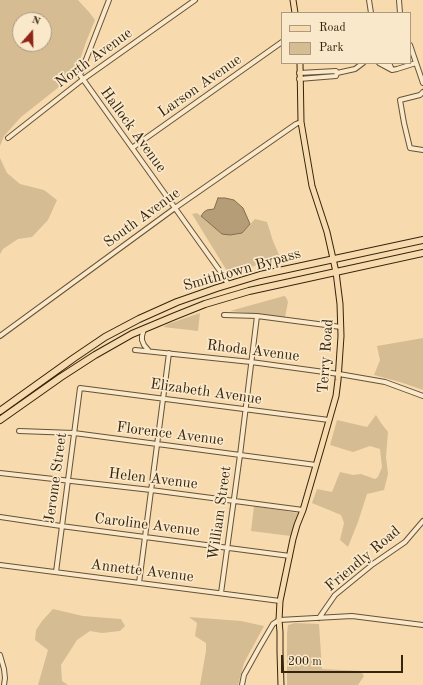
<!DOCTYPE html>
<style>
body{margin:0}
#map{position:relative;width:423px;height:685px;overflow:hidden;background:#f7dbae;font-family:"Old Standard TT",serif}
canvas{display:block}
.legend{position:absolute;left:281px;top:12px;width:130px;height:52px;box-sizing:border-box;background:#fae8ca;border:1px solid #ab9a7f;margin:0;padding:5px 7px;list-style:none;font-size:12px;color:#35240e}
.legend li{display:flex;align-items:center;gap:8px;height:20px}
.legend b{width:20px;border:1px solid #ab9a7f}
.north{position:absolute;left:12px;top:12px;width:40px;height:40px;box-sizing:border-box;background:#fae8ca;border:1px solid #ab9a7f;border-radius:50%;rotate:20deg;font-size:11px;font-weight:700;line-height:16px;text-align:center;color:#35240e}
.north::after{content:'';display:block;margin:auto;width:14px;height:18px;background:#8f2418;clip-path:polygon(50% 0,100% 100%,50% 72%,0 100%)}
.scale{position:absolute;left:281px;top:655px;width:122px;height:18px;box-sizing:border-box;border:2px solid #35240e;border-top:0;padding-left:5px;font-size:12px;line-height:14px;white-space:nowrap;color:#35240e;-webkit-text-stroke:3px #fae8ca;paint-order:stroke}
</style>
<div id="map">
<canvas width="423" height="685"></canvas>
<ul class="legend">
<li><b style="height:5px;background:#f7dbae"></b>Road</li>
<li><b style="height:11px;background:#d6bc93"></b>Park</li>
</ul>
<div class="north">N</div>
<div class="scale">200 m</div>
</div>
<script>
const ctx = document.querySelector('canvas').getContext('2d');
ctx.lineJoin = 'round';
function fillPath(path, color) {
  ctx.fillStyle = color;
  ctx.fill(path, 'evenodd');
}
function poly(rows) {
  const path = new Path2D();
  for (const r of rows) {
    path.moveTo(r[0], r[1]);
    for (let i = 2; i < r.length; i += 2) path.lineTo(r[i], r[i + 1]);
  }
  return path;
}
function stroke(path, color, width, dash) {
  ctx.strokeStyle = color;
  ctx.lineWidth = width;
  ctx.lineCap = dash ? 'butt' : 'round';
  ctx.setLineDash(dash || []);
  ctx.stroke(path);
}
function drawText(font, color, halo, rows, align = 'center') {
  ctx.font = font + ' "Old Standard TT",serif';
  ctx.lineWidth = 3.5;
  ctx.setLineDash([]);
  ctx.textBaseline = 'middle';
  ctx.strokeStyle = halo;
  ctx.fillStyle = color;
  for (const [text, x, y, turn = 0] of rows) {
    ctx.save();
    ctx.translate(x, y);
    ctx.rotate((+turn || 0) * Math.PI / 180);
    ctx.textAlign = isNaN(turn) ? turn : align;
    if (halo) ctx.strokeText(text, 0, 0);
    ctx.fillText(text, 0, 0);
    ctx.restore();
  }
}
fillPath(poly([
 [0,0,78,0,89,12,95,20,86,42,74,77,59,87,21,117,4,136,0,146],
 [20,20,44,20,44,44,20,44],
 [0,158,7,173,20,184,44,190,57,200,48,220,32,237,18,239,3,249,0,254],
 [197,213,222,234,242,233,255,219,267,222,273,241,280,257,266,261,249,268,236,271,227,271,192,214],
 [284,296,286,297,288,302,285,317,230,311],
 [200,313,198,331,163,327,168,324],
 [423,338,423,390,400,382,374,375,380,360,377,346],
 [376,415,381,423,388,432,386,457,388,474,384,490,367,494,358,522,348,547,340,540,344,523,341,515,312,503,317,489,332,492,340,472,353,475,361,474,375,479,378,477,382,467,380,449,370,446,353,452,330,445,337,420,367,427],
 [254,506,298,513,291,536,251,531],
 [53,609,83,616,121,619,125,626,120,631,102,633,90,631,77,640,61,665,62,681,68,685,38,685,48,650,35,640,36,630,42,621],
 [189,617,241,621,264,626,244,663,238,685,200,685,206,651,206,643,195,636,197,623],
 [295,623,319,624,322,669,361,671,364,676,358,685,287,685,287,634,288,625]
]), '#d6bc93');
const water = poly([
 [218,198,225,198,234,200,243,208,250,224,242,233,230,235,222,234,201,216,204,212,207,210,214,209,218,198]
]);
fillPath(water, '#b59d78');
stroke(water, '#826d4e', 1);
const minor = poly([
 [109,0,80,75,220,271,228,284],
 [369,0,371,13],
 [399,0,400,13],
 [410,45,423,83],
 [379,63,392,70,397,69,416,63],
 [387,63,390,65,392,70],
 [299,73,336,71,337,73],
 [299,79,336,76,337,73,355,69,363,63],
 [423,92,420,95,400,100,404,123,410,148,423,150],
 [8,138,82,80,195,0],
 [132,148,282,42],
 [224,315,257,316,341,327],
 [144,329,142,336,142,340,144,345,149,351],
 [0,336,175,208,296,124,301,122],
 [135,350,251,362,339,374,385,382,423,396],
 [19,431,74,433,316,465],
 [0,473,151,490,303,510],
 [0,517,61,526,290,556],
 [0,565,280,601],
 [56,572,80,388,329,420],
 [139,583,169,353],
 [221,593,240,455,257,316],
 [319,618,335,595,373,564,405,542,423,521],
 [0,655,4,669,5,678,4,685],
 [242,685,244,675,259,648,273,624,279,620,352,616,423,625]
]);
const major = poly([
 [293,0,295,13],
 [281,685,280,652,280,632,279,620,280,601,293,539,297,525,303,510,322,445,336,396,338,380,341,336,340,304,336,272,327,232,312,186,301,122,300,63]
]);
const highway = poly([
 [0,411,74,358,105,337,139,319,177,302,217,288,260,275,423,240],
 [0,420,61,377,95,355,132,334,175,316,205,304,249,291,423,253]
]);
stroke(minor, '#665236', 6);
stroke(major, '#35240e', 7);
stroke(highway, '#35240e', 8);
stroke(minor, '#fae8ca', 4);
stroke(major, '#f7dbae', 5);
stroke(highway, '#f7dbae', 6);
drawText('15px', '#35240e', '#fae8ca', [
 ["North Avenue",94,58,-36],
 ["Larson Avenue",200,86,-35],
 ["Hallock Avenue",133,130,54],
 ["South Avenue",142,218,-36],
 ["Smithtown Bypass",242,270,-16],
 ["Rhoda Avenue",253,351,7],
 ["Terry Road",326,356,-86],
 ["Elizabeth Avenue",206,392,8],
 ["Florence Avenue",170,434,7],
 ["Jerome Street",56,478,-82],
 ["Helen Avenue",153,479,7],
 ["William Street",220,513,-82],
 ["Caroline Avenue",147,525,7],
 ["Friendly Road",363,559,-40],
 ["Annette Avenue",142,571,7]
]);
</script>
